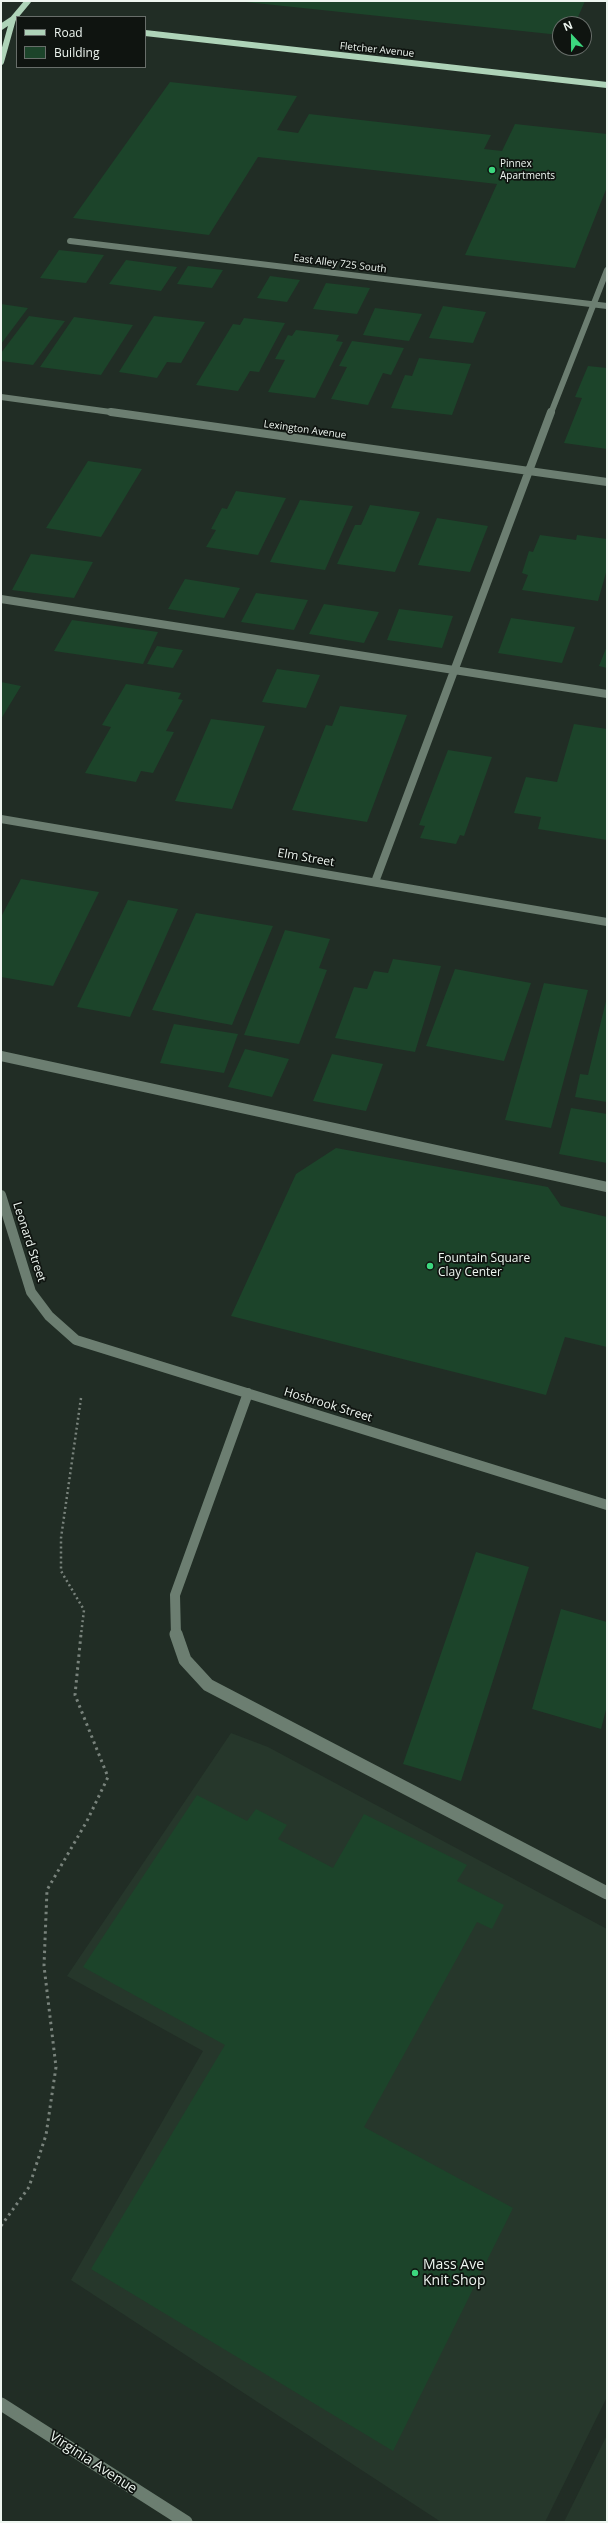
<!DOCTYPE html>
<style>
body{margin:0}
#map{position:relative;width:608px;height:2523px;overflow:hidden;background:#212d25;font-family:"Open Sans",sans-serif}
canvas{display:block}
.frame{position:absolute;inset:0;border:2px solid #eef6f0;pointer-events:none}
.legend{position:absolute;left:16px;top:16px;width:130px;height:52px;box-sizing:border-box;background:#0f1410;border:1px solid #686e6a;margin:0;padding:5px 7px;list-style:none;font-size:12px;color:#eef6f0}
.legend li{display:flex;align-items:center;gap:8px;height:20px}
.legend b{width:20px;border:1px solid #686e6a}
.north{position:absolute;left:552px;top:16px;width:40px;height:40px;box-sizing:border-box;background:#0f1410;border:1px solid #686e6a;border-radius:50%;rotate:338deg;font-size:11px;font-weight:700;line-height:16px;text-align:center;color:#eef6f0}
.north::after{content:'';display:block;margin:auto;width:14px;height:18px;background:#3cd77e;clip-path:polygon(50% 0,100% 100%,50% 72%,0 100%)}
</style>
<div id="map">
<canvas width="608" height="2523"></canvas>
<div class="frame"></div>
<ul class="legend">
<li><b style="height:5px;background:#aed3b8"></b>Road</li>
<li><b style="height:11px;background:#1c442a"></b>Building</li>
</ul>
<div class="north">N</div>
</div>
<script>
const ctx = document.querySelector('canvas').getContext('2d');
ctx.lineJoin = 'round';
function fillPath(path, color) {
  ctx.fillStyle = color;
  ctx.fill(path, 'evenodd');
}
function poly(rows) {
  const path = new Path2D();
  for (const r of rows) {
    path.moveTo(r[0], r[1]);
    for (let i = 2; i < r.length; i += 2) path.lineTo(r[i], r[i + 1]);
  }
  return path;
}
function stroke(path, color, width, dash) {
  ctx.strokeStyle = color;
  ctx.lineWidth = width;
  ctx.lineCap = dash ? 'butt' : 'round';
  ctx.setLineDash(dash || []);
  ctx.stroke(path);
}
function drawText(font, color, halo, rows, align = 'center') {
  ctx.font = font + ' "Open Sans",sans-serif';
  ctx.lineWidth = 3.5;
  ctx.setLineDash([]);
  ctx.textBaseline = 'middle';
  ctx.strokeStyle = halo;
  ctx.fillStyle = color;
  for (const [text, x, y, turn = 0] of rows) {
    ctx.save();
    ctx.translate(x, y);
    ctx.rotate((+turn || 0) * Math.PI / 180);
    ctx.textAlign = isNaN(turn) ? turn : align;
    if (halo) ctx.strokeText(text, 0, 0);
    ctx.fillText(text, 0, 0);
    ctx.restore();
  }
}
fillPath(poly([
 [231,1733,268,1747,607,1929,607,2397,545,2522,441,2522,71,2280,203,2051,67,1976],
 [607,2435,607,2522,564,2522]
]), '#26372b');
fillPath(poly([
 [236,1,585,1,575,24,560,24,560,35],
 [170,82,297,96,277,130,298,133,309,114,491,135,484,149,502,151,515,124,607,134,607,187,575,268,465,255,497,184,258,157,209,235,73,218],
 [59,250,104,255,86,283,40,278],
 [126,260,177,267,161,291,109,284],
 [188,266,223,270,212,288,177,284],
 [270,276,300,280,287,302,257,298],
 [326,283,370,288,357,314,313,309],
 [1,304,28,308,1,344],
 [443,306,486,312,473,343,429,338],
 [375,308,422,314,409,341,363,335],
 [29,316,65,321,33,365,1,361,1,353],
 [154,316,205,322,181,363,167,362,157,378,119,372],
 [74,317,133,325,101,375,40,367],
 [244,318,285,323,259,372,250,371,238,391,196,385,233,324,240,325],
 [296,330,339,335,336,341,343,342,315,398,268,392,285,360,275,359,288,335,292,336],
 [352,341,404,348,391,375,383,373,368,405,331,399,347,367,339,366],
 [419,358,471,364,452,415,391,408,405,375,412,376],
 [588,366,607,368,607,449,564,443,582,398,575,397],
 [88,461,142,469,101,537,46,528],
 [236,491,286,498,258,555,206,547,216,530,211,529,222,508,227,509],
 [300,500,353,506,325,570,270,562],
 [370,505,420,512,395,572,337,564,355,525,361,525],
 [437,518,488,526,470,572,418,565],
 [540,535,576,540,577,535,607,539,607,569,598,601,522,590,528,575,522,573,529,551,533,552],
 [31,554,93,562,74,598,12,590],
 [185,579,240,588,224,618,168,609],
 [256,593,308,600,294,630,241,622],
 [324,604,379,612,364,643,309,634],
 [399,609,453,616,442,648,387,640],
 [511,618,575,627,562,663,498,653],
 [72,620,158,632,143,664,54,651],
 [157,646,183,650,173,668,147,664],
 [607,646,607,668,599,666],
 [277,669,320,675,306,708,262,702],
 [1,682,21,686,1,719],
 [126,684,181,693,178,699,183,700,166,731,174,732,153,773,141,771,136,782,85,773,111,727,102,725],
 [340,706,407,715,367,822,292,810,326,725,332,726],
 [211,719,265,726,232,809,175,801],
 [574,724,607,729,607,840,538,829,541,817,514,813,526,777,557,782],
 [448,750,492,757,464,836,460,835,456,844,420,838,425,826,419,825],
 [21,879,99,892,53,986,1,977,1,917],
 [128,900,178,909,130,1017,77,1007],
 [196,913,273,926,232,1025,152,1010],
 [285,930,330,939,319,968,327,970,299,1044,244,1035],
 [393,959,441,966,415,1052,335,1038,354,987,367,989,374,971,388,973],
 [455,969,531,983,504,1061,426,1046],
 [544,983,588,990,551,1128,505,1120],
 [607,997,607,1102,575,1097,580,1074,588,1075],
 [174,1024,238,1034,224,1073,160,1063],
 [245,1049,289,1059,272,1097,228,1087],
 [332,1054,383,1064,366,1111,313,1101],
 [571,1108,607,1114,607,1163,559,1154],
 [336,1148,548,1187,561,1206,607,1217,607,1347,565,1337,546,1395,231,1316,296,1174],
 [476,1552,529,1567,461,1781,403,1764],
 [561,1609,607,1622,607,1706,601,1729,532,1709],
 [197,1795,247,1821,256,1809,287,1825,278,1839,333,1868,364,1814,467,1865,457,1881,504,1905,492,1929,477,1922,364,2127,513,2208,393,2451,91,2269,225,2045,83,1967]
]), '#1c442a');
stroke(poly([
 [81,1398,61,1538,61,1571,84,1610,81,1635]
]), '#79837c', 2.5, [2, 3]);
stroke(poly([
 [1,2226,29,2187,46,2135,56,2067,44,1966,47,1890,87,1821,108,1777,75,1695,81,1634]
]), '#79837c', 3, [2.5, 4]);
stroke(poly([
 [70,241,607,306],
 [1,397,118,413],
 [551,413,607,270]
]), '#6c7e71', 6);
stroke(poly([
 [111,412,607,482],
 [1,599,607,694],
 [1,819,607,922],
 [375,882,551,412]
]), '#6c7e71', 8);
stroke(poly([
 [1,1056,607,1187],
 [1,1195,31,1292,49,1316,76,1340,607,1505],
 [176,1635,175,1595,248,1393]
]), '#6c7e71', 10);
stroke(poly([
 [176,1634,185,1660,208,1685,607,1893],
 [1,2404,186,2522]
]), '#6c7e71', 13);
stroke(poly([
 [1,27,13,19,28,1],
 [145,33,607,85],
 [1,62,13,19]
]), '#aed3b8', 6);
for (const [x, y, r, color] of [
 [492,170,4,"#3cd77e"],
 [430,1266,4,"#3cd77e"],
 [415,2273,4,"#3cd77e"]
]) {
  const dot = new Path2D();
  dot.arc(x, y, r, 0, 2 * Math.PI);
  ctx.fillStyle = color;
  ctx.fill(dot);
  stroke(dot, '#0f1410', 1.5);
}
drawText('10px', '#eef6f0', '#0f1410', [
 ["Fletcher Avenue",377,50,6],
 ["East Alley 725 South",340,264,7],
 ["Lexington Avenue",305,430,8]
]);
drawText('10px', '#eef6f0', '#0f1410', [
 ["Pinnex",500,164],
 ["Apartments",500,176]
], 'left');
drawText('12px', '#eef6f0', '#0f1410', [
 ["Elm Street",306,858,10],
 ["Leonard Street",29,1242,72],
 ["Hosbrook Street",328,1405,17]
]);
drawText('12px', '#eef6f0', '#0f1410', [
 ["Fountain Square",438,1259],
 ["Clay Center",438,1273]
], 'left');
drawText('14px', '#eef6f0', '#0f1410', [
 ["Mass Ave",423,2265],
 ["Knit Shop",423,2281]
], 'left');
drawText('14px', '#eef6f0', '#0f1410', [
 ["Virginia Avenue",93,2463,33]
]);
</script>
